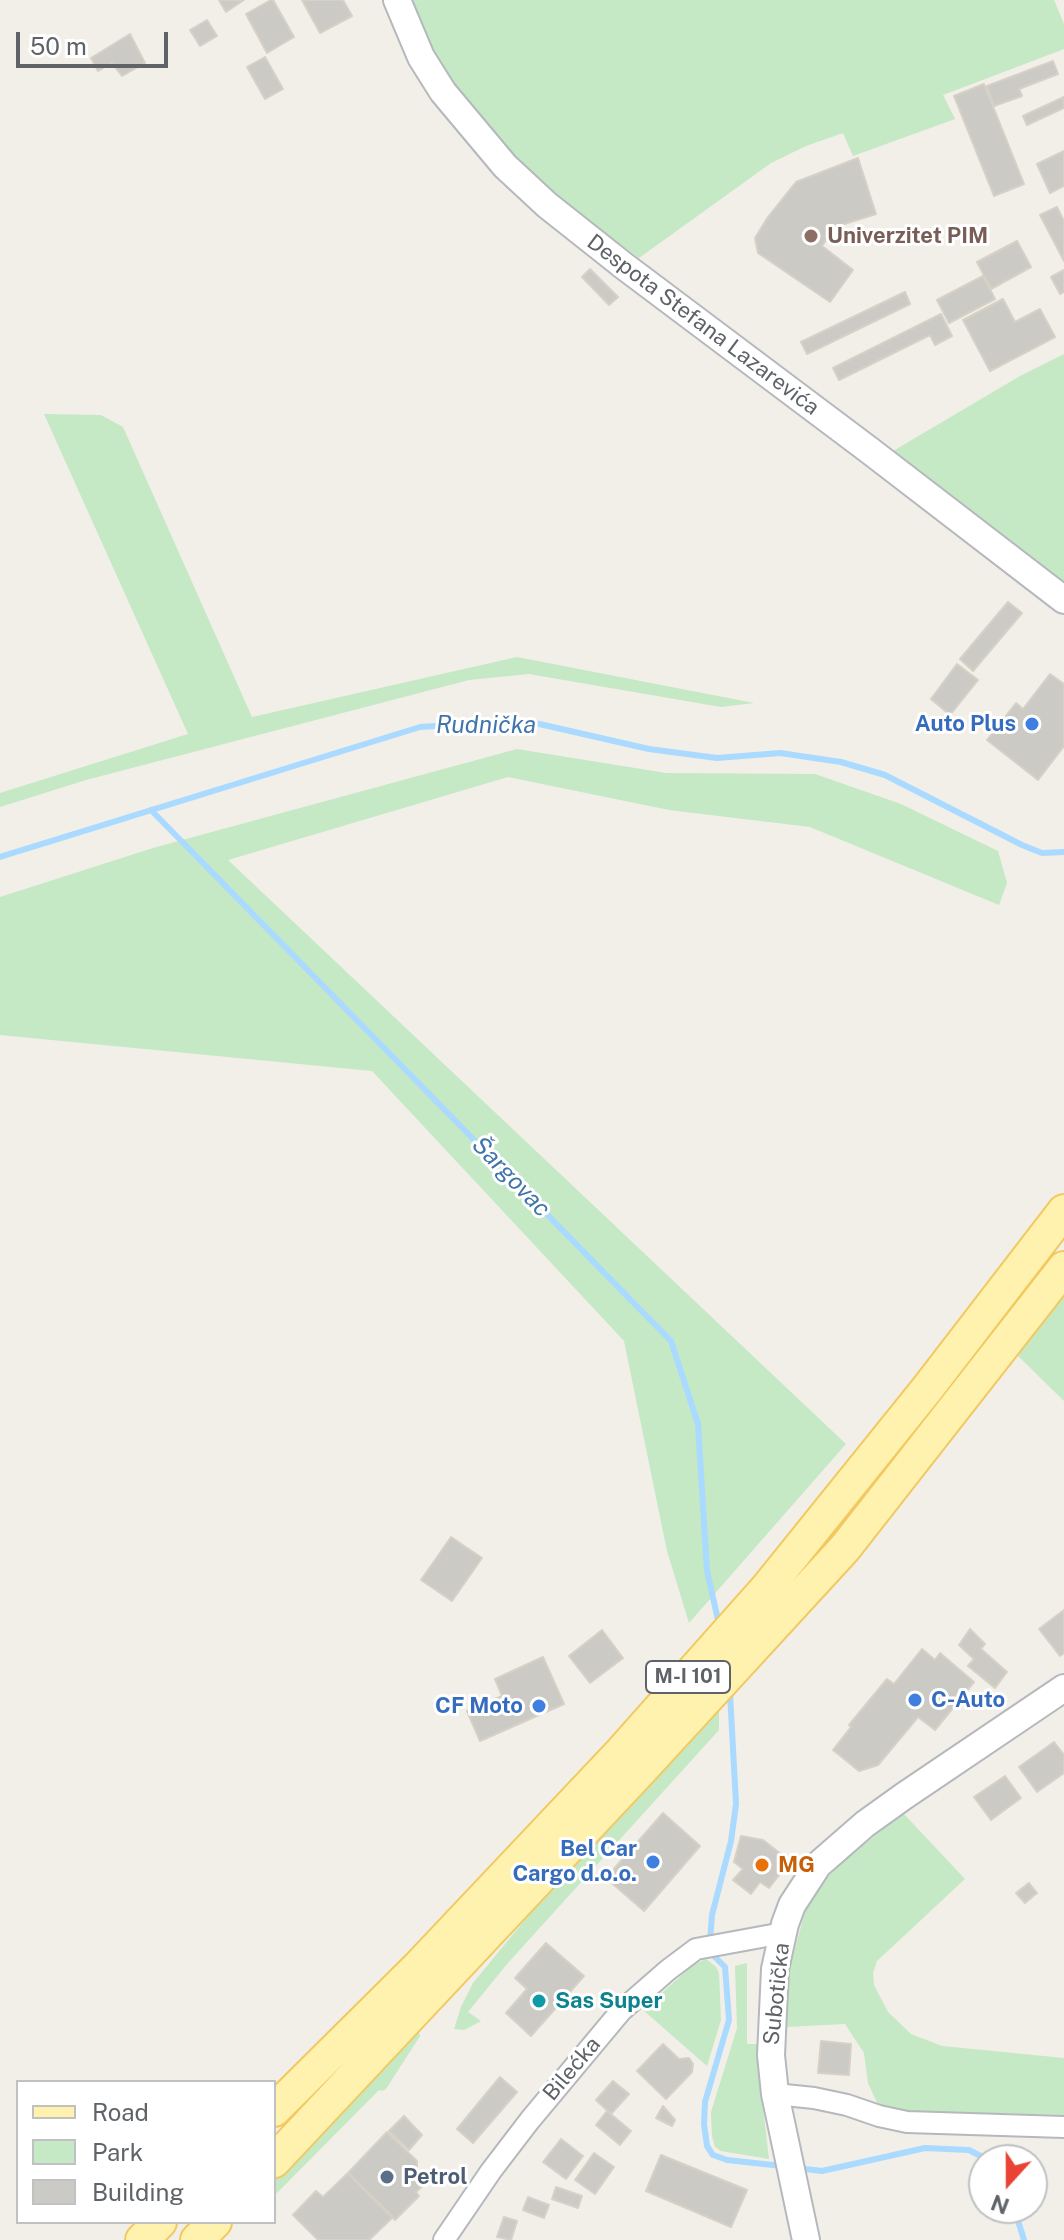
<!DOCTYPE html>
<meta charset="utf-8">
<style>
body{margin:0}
#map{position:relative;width:1064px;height:2240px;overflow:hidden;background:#f1efe8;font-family:"Public Sans",sans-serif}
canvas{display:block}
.legend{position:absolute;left:16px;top:2080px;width:260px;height:144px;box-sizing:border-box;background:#fff;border:2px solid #bfc1c3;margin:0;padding:10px 14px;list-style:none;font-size:24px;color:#5f6368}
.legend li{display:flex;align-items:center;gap:16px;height:40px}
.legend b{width:40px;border:2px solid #bfc1c3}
.north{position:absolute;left:968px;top:2144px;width:80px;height:80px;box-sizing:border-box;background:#fff;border:2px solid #bfc1c3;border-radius:50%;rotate:201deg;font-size:22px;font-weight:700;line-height:32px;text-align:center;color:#5f6368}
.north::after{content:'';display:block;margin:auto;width:28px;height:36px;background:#ea4335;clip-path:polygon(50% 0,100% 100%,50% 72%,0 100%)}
.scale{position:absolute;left:16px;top:32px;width:152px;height:36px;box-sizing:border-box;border:4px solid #5f6368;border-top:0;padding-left:10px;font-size:24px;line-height:28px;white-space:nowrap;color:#5f6368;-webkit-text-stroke:6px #fff;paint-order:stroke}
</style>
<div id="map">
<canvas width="1064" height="2240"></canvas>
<ul class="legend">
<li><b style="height:10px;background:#fff2af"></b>Road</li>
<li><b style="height:22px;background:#c5e8c5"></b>Park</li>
<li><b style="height:22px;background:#cccac5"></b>Building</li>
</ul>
<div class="north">N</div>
<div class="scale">50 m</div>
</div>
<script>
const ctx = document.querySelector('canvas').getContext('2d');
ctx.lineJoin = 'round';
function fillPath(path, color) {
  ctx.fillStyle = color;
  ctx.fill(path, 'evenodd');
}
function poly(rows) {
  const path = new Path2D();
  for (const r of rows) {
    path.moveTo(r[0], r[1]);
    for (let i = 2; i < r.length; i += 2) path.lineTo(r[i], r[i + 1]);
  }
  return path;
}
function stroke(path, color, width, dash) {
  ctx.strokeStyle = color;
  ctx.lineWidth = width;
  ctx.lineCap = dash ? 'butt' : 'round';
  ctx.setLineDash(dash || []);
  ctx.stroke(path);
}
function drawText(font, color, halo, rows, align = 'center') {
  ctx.font = font + ' "Public Sans",sans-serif';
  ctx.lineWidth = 6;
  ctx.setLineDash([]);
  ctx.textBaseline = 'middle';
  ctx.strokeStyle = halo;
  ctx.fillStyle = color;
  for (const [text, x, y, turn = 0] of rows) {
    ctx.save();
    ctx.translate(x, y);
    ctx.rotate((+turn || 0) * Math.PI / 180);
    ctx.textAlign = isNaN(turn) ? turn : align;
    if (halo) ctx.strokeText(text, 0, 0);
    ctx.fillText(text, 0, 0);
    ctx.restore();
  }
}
fillPath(poly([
 [408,0,1054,0,1064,24,1064,49,943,95,955,119,853,156,843,133,806,146,771,163,639,258,572,209,503,151,439,65],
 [1064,354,1064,591,888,454,1020,376],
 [44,414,101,415,123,427,252,717,517,657,754,703,721,707,529,674,469,680,86,780,0,807,0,793,188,734],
 [517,749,666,773,815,774,901,804,998,851,1007,883,999,905,810,827,669,810,508,777,228,860,846,1444,689,1623,667,1551,624,1341,372,1071,0,1035,0,897,153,848],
 [1064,1289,1064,1401,1014,1352],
 [719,1702,719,1730,507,1964,468,2012,481,2021,464,2030,454,2029,461,2007,473,1983,538,1904],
 [903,1813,965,1879,877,1961,873,1973,874,1985,888,2012,911,2034,942,2046,1064,2058,1064,2115,903,2111,879,2107,868,2083,864,2053,845,2024,787,2027,789,1971,806,1908,820,1886,840,1864],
 [706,1959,716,1967,719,1973,721,2020,707,2066,643,2010,693,1965],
 [747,1963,747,2044,762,2044,761,2091,769,2159,721,2151,715,2147,712,2136,711,2112,737,2028,735,1966],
 [415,2032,420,2034,420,2036,386,2089,382,2091,379,2090,274,2196,274,2177]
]), '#c5e8c5');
stroke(poly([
 [151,810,671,1341,698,1424,707,1571,718,1620],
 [0,857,420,727,484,723,535,723,649,749,717,758,780,753,841,762,885,775,1022,845,1042,853,1064,852],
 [730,1693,736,1804,731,1841,712,1915,710,1941,712,1954,725,1967,729,2020,705,2102,704,2124,707,2146,713,2155,727,2160,782,2166],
 [797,2168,822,2171,925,2148,969,2150,988,2160],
 [1014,2208,1024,2240]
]), '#aadaff', 6);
const building = poly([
 [219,0,244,0,226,12,219,0],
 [271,0,273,0,294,37,267,53,246,14,271,0],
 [302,0,343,0,352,16,320,33,302,0],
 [207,20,217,36,200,46,190,30,207,20],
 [130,34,145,63,122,76,112,63,98,71,91,58,130,34],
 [265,57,283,89,265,99,247,67,265,57],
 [1053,61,1058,74,1019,89,1022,96,994,106,987,86,1053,61],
 [984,84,1024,184,994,196,954,96,984,84],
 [1064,97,1064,108,1027,125,1023,116,1064,97],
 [1064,151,1064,186,1050,193,1037,164,1064,151],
 [858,158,876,214,835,227,822,246,853,270,830,302,758,253,755,238,768,217,796,182,858,158],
 [1057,207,1064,221,1064,261,1040,215,1057,207],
 [1017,241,1031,267,991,289,977,262,1017,241],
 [590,269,618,297,609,305,582,277,590,269],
 [1064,270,1064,292,1060,294,1051,277,1064,270],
 [983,276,995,299,949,323,937,300,983,276],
 [905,292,910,304,807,354,801,342,905,292],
 [1003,299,1015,322,1040,309,1055,337,990,371,963,320,1003,299],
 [941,314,952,336,935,345,930,335,839,380,833,368,941,314],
 [1008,602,1022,613,973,671,960,659,1008,602],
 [957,664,978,680,950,715,931,699,957,664],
 [1050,674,1064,684,1064,746,1038,780,987,740,1016,703,1023,709,1050,674],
 [451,1537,482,1558,452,1601,421,1580,451,1537],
 [1064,1610,1064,1653,1060,1656,1039,1629,1064,1610],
 [970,1629,985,1644,981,1649,1007,1672,995,1688,968,1666,974,1659,959,1645,970,1629],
 [602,1630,623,1658,590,1683,569,1656,602,1630],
 [922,1649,935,1660,940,1653,974,1682,935,1730,918,1717,878,1765,859,1771,833,1750,851,1727,849,1725,887,1679,894,1684,922,1649],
 [543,1657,564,1704,480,1741,467,1711,502,1696,495,1679,543,1657],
 [1054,1742,1064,1755,1064,1773,1037,1792,1019,1767,1054,1742],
 [1005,1776,1021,1798,991,1820,974,1797,1005,1776],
 [663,1813,700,1846,644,1911,606,1878,663,1813],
 [741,1836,763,1840,790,1861,769,1888,760,1882,751,1894,733,1880,743,1869,734,1862,741,1836],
 [1029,1883,1037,1893,1025,1903,1016,1893,1029,1883],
 [546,1943,584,1976,531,2036,506,2013,527,1989,515,1978,546,1943],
 [821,2041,851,2044,849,2075,818,2073,821,2041],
 [663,2044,679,2059,689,2058,693,2064,692,2072,666,2099,637,2071,663,2044],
 [500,2077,517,2092,473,2143,457,2129,500,2077],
 [613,2081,629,2094,611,2114,596,2100,613,2081],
 [663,2106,675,2120,672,2126,656,2118,663,2106],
 [607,2111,631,2131,620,2145,596,2125,607,2111],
 [404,2116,422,2135,409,2150,389,2131,404,2116],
 [387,2132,417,2161,417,2171,427,2182,416,2192,419,2196,395,2220,348,2173,387,2132],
 [561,2139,583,2156,566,2179,543,2162,561,2139],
 [594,2153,614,2167,595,2194,575,2180,594,2153],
 [661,2155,747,2190,731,2227,646,2191,661,2155],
 [348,2173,393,2217,369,2240,318,2240,293,2215,316,2191,323,2197,348,2173],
 [556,2187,582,2196,578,2208,552,2199,556,2187],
 [528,2197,549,2205,544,2218,523,2210,528,2197],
 [504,2217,517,2221,511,2240,497,2237,504,2217]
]);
fillPath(building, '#cccac5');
stroke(building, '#d6d1c6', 2);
const minor = poly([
 [775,2094,814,2098,847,2105,879,2116,907,2122,1064,2127],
 [444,2240,491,2171,530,2120,621,2011,668,1970,696,1949,783,1933]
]);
const tertiary = poly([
 [397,0,421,57,443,92,505,166,547,205,624,266,869,450,1064,600],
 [806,2240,775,2094,771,2055,775,1969,785,1924,792,1905,818,1865,865,1824,904,1796,1064,1688]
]);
const primary = poly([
 [274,2110,419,1966,622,1751,766,1589,927,1389,1064,1211],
 [274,2161,642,1769,845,1548,1064,1268],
 [142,2240,160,2222],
 [197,2240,215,2222]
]);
stroke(minor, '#b5b8bc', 24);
stroke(tertiary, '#b5b8bc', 30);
stroke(primary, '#f2c960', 36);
stroke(minor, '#fff', 20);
stroke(tertiary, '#fff', 26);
stroke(primary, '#fff2af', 32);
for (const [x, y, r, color] of [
 [811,236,8,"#8d6e63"],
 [1032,724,8,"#3f7fe0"],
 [915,1700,8,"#3f7fe0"],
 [539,1706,8,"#3f7fe0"],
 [653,1862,8,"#3f7fe0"],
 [762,1865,8,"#e8710a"],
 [539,2001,8,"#0f9aa8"],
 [387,2177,8,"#5c6f8a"]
]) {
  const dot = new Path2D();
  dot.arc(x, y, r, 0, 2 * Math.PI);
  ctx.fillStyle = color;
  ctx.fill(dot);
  stroke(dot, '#fff', 3);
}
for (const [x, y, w] of [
 [688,1677,84]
]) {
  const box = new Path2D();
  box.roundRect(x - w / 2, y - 16, w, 32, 6);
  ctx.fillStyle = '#fff';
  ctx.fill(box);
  stroke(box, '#5f6368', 2);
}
drawText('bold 20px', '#5f6368', null, [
 ["M-I 101",688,1677]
]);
drawText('bold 22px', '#785e54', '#fff', [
 ["Univerzitet PIM",827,236]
], 'left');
drawText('22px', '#5f6368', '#fff', [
 ["Despota Stefana Lazarevića",703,325,37],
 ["Subotička",777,1994,-84],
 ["Bilećka",572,2069,-50]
]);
drawText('bold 22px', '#366cbe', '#fff', [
 ["Auto Plus",1016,724],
 ["C-Auto",931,1700,"left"],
 ["CF Moto",523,1706],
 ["Bel Car",637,1849],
 ["Cargo d.o.o.",637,1874]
], 'right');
drawText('bold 22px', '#c56008', '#fff', [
 ["MG",778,1865]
], 'left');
drawText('bold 22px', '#0d838f', '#fff', [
 ["Sas Super",555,2001]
], 'left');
drawText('bold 22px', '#4e5e75', '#fff', [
 ["Petrol",403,2177]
], 'left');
drawText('italic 24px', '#4174aa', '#fff', [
 ["Rudnička",486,726],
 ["Šargovac",511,1177,46]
]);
</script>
